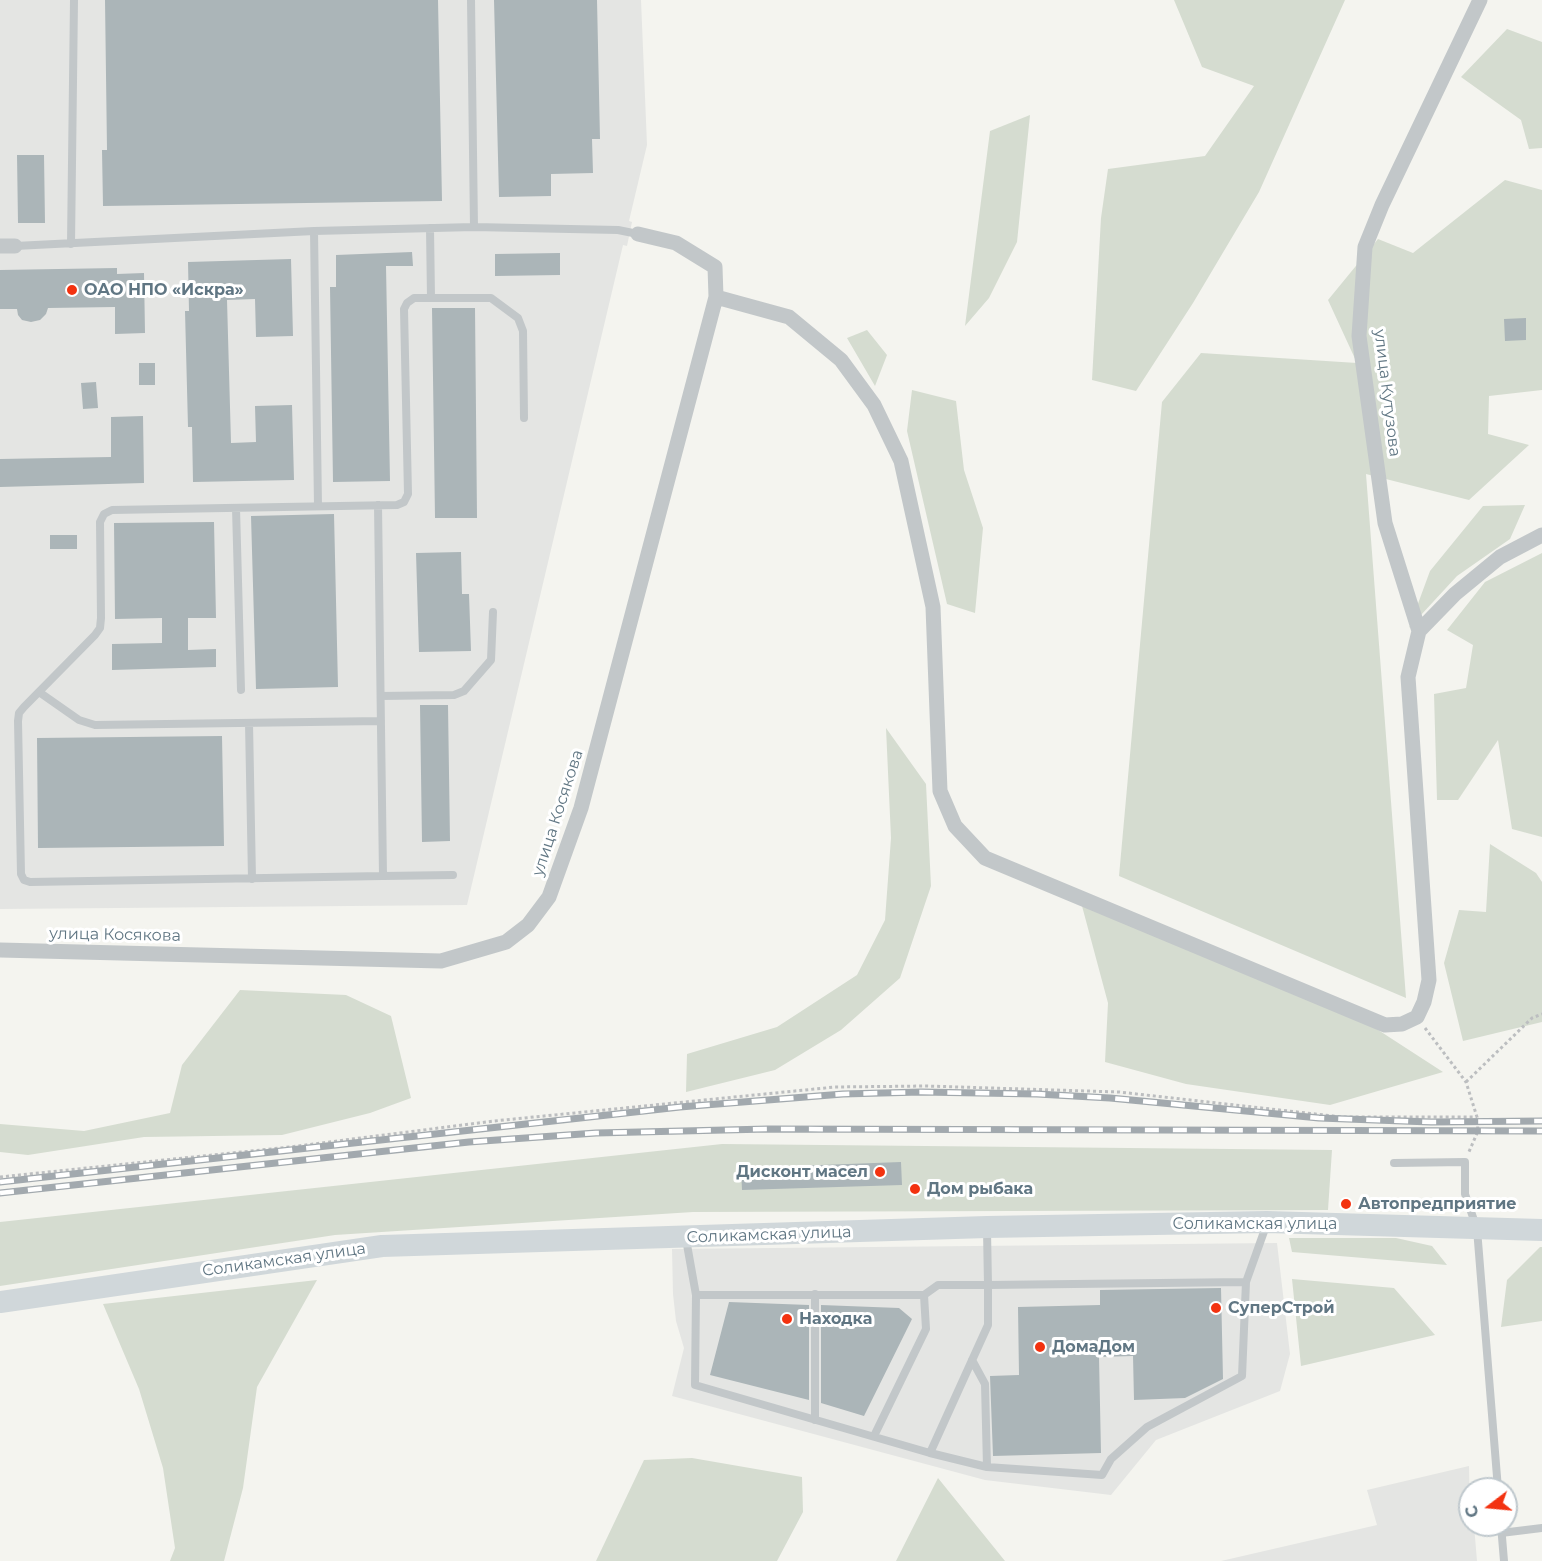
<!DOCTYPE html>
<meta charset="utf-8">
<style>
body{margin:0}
#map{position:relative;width:1542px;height:1561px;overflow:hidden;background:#f4f4ef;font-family:Montserrat,sans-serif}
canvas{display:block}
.north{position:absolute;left:1458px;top:1477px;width:60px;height:60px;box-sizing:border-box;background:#fff;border:2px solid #bfc8cd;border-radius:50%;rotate:254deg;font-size:16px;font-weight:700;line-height:24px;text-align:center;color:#607683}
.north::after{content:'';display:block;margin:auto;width:21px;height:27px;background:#f33210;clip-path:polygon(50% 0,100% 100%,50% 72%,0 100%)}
</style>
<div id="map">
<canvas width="1542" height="1561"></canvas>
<div class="north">С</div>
</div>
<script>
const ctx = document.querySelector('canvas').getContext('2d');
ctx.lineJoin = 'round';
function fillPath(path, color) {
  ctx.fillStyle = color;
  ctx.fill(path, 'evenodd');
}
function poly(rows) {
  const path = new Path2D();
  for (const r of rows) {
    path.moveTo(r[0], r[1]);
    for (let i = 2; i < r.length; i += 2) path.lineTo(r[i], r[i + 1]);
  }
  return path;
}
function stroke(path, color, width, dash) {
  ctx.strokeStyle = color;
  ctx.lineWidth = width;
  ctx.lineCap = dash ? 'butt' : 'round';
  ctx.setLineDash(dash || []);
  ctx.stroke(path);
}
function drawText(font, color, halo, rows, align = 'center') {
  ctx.font = font + ' Montserrat,sans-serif';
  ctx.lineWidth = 6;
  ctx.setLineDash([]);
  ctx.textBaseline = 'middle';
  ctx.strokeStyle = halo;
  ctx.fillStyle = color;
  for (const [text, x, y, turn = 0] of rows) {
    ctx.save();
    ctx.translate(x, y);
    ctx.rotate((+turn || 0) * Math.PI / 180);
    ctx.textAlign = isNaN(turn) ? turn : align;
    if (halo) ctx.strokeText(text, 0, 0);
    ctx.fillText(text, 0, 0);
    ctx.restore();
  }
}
fillPath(poly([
 [0,0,641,0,647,145,629,221,632,222,627,246,623,245,467,905,0,909],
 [1277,1243,1290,1354,1280,1391,1156,1440,1111,1495,985,1480,672,1396,684,1348,676,1321,673,1294,672,1249],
 [1469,1466,1470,1525,1474,1525,1477,1561,1221,1561,1377,1525,1367,1490]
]), '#e4e5e3');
fillPath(poly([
 [1174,0,1345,0,1259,192,1193,303,1136,391,1092,380,1101,218,1108,169,1205,156,1254,86,1202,67],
 [1507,29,1542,42,1542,148,1529,149,1521,120,1461,77],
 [1030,115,1017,242,989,298,965,326,990,131],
 [1505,180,1542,190,1542,390,1489,396,1488,434,1529,445,1469,500,1366,474,1406,998,1119,876,1162,402,1201,353,1357,363,1328,300,1378,239,1413,253],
 [867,330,887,355,875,386,847,338],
 [912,390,956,401,964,470,983,528,975,613,947,604,907,431],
 [1525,505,1510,539,1457,576,1409,628,1430,571,1483,506],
 [1542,553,1542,837,1512,829,1498,740,1458,800,1437,800,1434,694,1466,688,1473,645,1447,630,1485,582],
 [886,728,926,784,931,886,900,978,841,1030,775,1070,686,1092,687,1054,777,1027,857,975,885,920,891,838],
 [1490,844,1536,873,1542,882,1542,1022,1463,1041,1444,963,1459,910,1486,912],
 [1082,906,1372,1026,1443,1072,1330,1105,1186,1084,1105,1062,1108,1003],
 [240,990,346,995,391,1016,411,1098,370,1113,282,1135,144,1137,28,1155,0,1152,0,1124,84,1131,170,1113,182,1065],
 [722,1144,1332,1150,1328,1210,693,1212,335,1235,0,1286,0,1222],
 [1289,1238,1396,1238,1432,1246,1447,1265,1292,1252],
 [1540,1247,1542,1247,1542,1321,1501,1327,1507,1280],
 [1292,1279,1394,1288,1435,1335,1301,1366],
 [317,1280,257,1387,243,1488,224,1561,170,1561,175,1548,163,1468,139,1389,103,1304],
 [692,1458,802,1477,803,1512,777,1561,596,1561,644,1460],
 [938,1478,1005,1561,896,1561]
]), '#d5dcd0');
fillPath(poly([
 [105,0,438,0,442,201,103,206,102,150,107,150],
 [494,0,597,0,600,139,592,139,593,173,551,174,551,196,499,197],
 [17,155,44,155,45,223,18,223],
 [412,252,413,266,386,266,390,481,333,482,330,287,336,287,336,255],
 [560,253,560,275,495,276,495,254],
 [291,259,293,336,256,337,255,299,227,300,231,443,256,442,255,406,292,405,294,480,193,482,192,427,188,427,185,311,189,311,188,262],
 [117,268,117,274,144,273,145,333,115,334,115,307,48,308,46,314,40,320,31,322,22,320,18,315,17,309,0,309,0,270],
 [432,308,475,308,477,518,435,518],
 [1526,318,1526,340,1505,341,1504,319],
 [139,363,155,363,155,385,139,385],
 [96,382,98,408,83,409,81,383],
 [143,416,144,483,0,487,0,459,111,457,111,417],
 [334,514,338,687,256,689,251,516],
 [214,522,216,618,188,618,188,650,216,649,216,667,112,670,112,644,162,643,162,618,115,619,114,523],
 [50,535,77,535,77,549,50,549],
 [461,552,462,594,469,594,471,651,419,652,416,553],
 [420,705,448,705,450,841,422,842],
 [222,736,224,846,38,848,37,738],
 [901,1162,902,1185,742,1190,741,1168],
 [1221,1288,1223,1379,1185,1398,1134,1400,1133,1356,1099,1357,1101,1453,993,1456,990,1376,1019,1375,1018,1307,1100,1305,1100,1290],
 [729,1302,809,1305,809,1400,710,1375],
 [821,1305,899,1308,912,1319,864,1416,821,1403]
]), '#abb5b8');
stroke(poly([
 [1425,1028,1466,1082,1477,1117,1478,1131,1468,1154],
 [1466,1082,1532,1018,1542,1014],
 [0,1177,290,1147,494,1121,835,1087,927,1086,1119,1092,1342,1117,1477,1117],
 [1437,1209,1456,1199]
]), '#bcbec0', 3, [3, 3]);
stroke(poly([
 [474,227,618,230,638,234],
 [314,231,318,506],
 [71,244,74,0],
 [15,246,314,231,474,227,471,0],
 [431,298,491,298,518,318,523,331,524,418],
 [378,505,383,876,453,875],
 [236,508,241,690],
 [39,692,79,720,95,725,381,721],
 [381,696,454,695,464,691,491,660,493,612],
 [249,723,252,879],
 [383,876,30,882,24,880,21,874,18,721,19,713,24,707,95,635,100,628,101,618,100,522,104,514,112,510,397,505,404,502,408,494,404,309,407,303,414,298,431,298,430,228],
 [1394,1163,1465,1162,1465,1194,1477,1229,1498,1489],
 [987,1230,988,1285,1246,1282],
 [686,1239,696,1295,924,1295,938,1285,988,1285,988,1325,930,1453,695,1385,696,1295],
 [972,1360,985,1384,987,1467],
 [815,1420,815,1294],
 [874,1436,926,1329,924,1295],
 [930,1453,987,1467,1102,1475,1111,1459,1147,1427,1242,1376,1246,1282,1266,1226],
 [1501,1525,1504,1561],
 [1501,1533,1542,1528]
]), '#c2c7c9', 8);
stroke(poly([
 [0,246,15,246],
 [716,297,789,317,841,360,874,405,901,461,933,607,940,791,955,826,985,858,1385,1025,1402,1024,1417,1017,1424,1002,1429,980,1408,677,1419,631,1455,594,1500,557,1542,535],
 [1419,631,1385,523,1359,336,1365,247,1382,205,1480,0],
 [0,950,441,961,506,942,528,925,549,897,581,808,716,297,715,267,676,243,638,234]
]), '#c2c7c9', 15);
stroke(poly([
 [0,1302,382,1246,987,1227,1267,1222,1542,1230]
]), '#d0d7da', 22);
const rail = poly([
 [0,1182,680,1107,843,1094,921,1092,1037,1094,1110,1098,1319,1118,1431,1122,1542,1121],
 [0,1193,469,1142,596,1133,768,1129,1542,1131]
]);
stroke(rail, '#a2a9ae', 7);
stroke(rail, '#fff', 4.5, [14]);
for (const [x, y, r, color] of [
 [72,290,6,"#f33210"],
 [880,1172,6,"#f33210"],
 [915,1189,6,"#f33210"],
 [1346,1204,6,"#f33210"],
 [1216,1308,6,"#f33210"],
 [787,1319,6,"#f33210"],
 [1040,1347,6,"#f33210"]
]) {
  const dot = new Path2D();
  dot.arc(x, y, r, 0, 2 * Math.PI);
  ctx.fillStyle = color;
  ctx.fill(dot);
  stroke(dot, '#fff', 2);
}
drawText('bold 16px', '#607683', '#fff', [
 ["ОАО НПО «Искра»",84,290],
 ["Дисконт масел",868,1172,"right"],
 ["Дом рыбака",927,1189],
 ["Автопредприятие",1358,1204],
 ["СуперСтрой",1228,1308],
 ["Находка",799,1319],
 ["ДомаДом",1052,1347]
], 'left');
drawText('16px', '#607683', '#fff', [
 ["улица Кутузова",1387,393,83],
 ["улица Косякова",558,813,-72],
 ["улица Косякова",115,935,1],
 ["Соликамская улица",1255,1224],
 ["Соликамская улица",769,1235,-2],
 ["Соликамская улица",284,1260,-8]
]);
</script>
